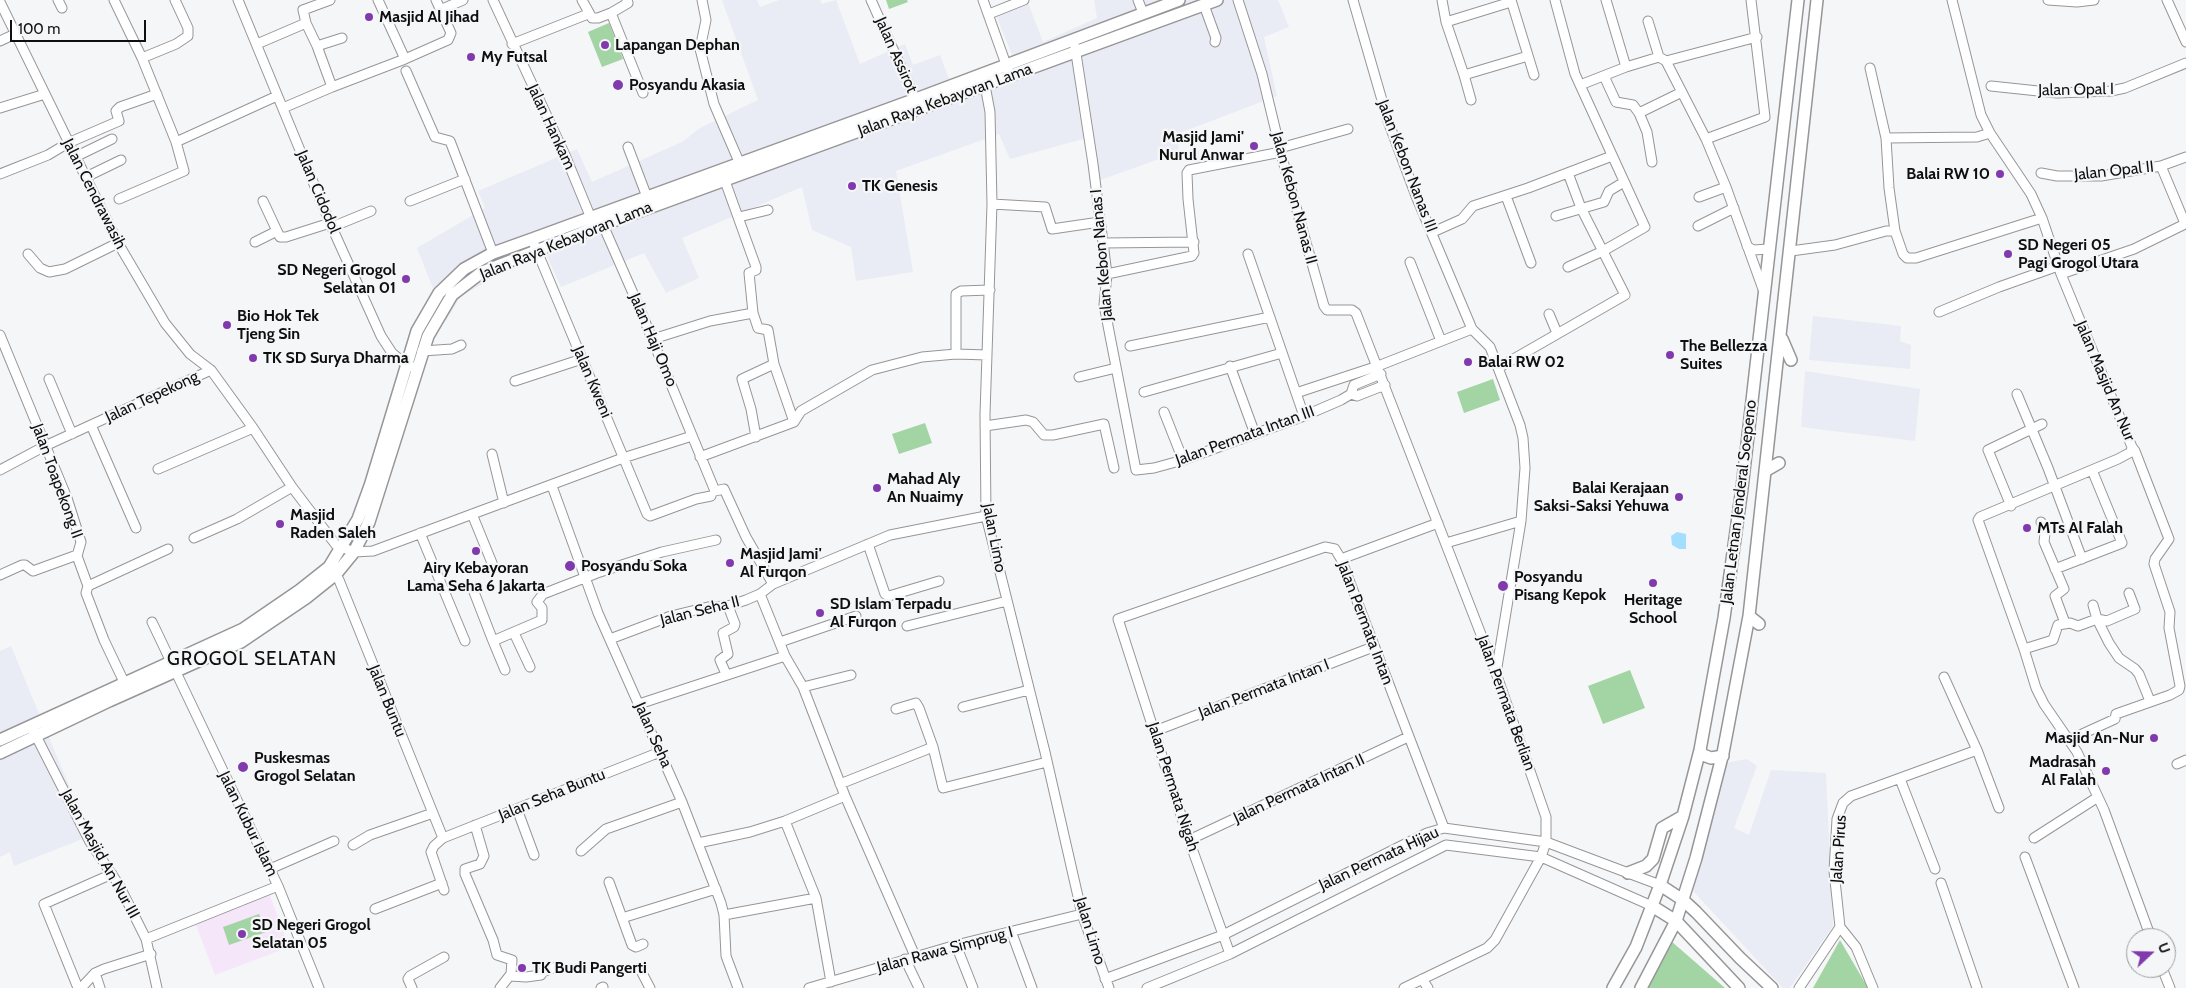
<!DOCTYPE html>
<style>
body{margin:0}
#map{position:relative;width:2186px;height:988px;overflow:hidden;background:#f5f6f7;font-family:Cabin,sans-serif}
canvas{display:block}
.north{position:absolute;left:2126px;top:928px;width:50px;height:50px;box-sizing:border-box;background:#f5f6f7;border:1px solid #999a9a;border-radius:50%;rotate:69deg;font-size:14px;font-weight:700;line-height:20px;text-align:center;color:#0f0f0f}
.north::after{content:'';display:block;margin:auto;width:18px;height:22px;background:#803aad;clip-path:polygon(50% 0,100% 100%,50% 72%,0 100%)}
.scale{position:absolute;left:10px;top:20px;width:136px;height:22px;box-sizing:border-box;border:2px solid #0f0f0f;border-top:0;padding-left:6px;font-size:15px;line-height:18px;white-space:nowrap;color:#0f0f0f;-webkit-text-stroke:4px #f5f6f7;paint-order:stroke}
</style>
<div id="map">
<canvas width="2186" height="988"></canvas>
<div class="north">U</div>
<div class="scale">100 m</div>
</div>
<script>
const ctx = document.querySelector('canvas').getContext('2d');
ctx.lineJoin = 'round';
function fillPath(path, color) {
  ctx.fillStyle = color;
  ctx.fill(path, 'evenodd');
}
function poly(rows) {
  const path = new Path2D();
  for (const r of rows) {
    path.moveTo(r[0], r[1]);
    for (let i = 2; i < r.length; i += 2) path.lineTo(r[i], r[i + 1]);
  }
  return path;
}
function stroke(path, color, width, dash) {
  ctx.strokeStyle = color;
  ctx.lineWidth = width;
  ctx.lineCap = dash ? 'butt' : 'round';
  ctx.setLineDash(dash || []);
  ctx.stroke(path);
}
function drawText(font, color, halo, rows, align = 'center') {
  ctx.font = font + ' Cabin,sans-serif';
  ctx.lineWidth = 4.5;
  ctx.setLineDash([]);
  ctx.textBaseline = 'middle';
  ctx.strokeStyle = halo;
  ctx.fillStyle = color;
  for (const [text, x, y, turn = 0] of rows) {
    ctx.save();
    ctx.translate(x, y);
    ctx.rotate((+turn || 0) * Math.PI / 180);
    ctx.textAlign = isNaN(turn) ? turn : align;
    if (halo) ctx.strokeText(text, 0, 0);
    ctx.fillText(text, 0, 0);
    ctx.restore();
  }
}
fillPath(poly([
 [722,0,757,0,760,7,779,0,820,0,822,4,836,0,860,64,905,44,913,65,940,55,951,84,1013,57,995,13,1027,0,1043,42,1097,18,1094,0,1278,0,1289,27,1264,37,1277,96,1177,134,1179,152,1100,180,1083,139,1010,159,999,134,896,171,913,272,856,281,851,247,812,230,802,187,682,238,699,278,666,293,644,253,561,287,546,254,513,267,461,296,446,321,417,248,485,208,478,191,577,149,592,182,682,142,700,128,758,100],
 [1813,316,1901,326,1900,341,1911,345,1910,369,1809,360],
 [1805,371,1920,389,1915,441,1801,427],
 [11,646,90,836,14,866,10,852,0,857,0,651],
 [1747,759,1757,766,1734,828,1749,835,1771,770,1826,773,1833,926,1790,988,1783,988,1693,891,1724,763]
]), '#eaecf5');
fillPath(poly([
 [269,893,289,947,215,975,194,920]
]), '#f5e6f9');
fillPath(poly([
 [886,0,907,0,908,2,889,9],
 [609,23,623,59,602,67,588,32],
 [1493,379,1500,400,1464,413,1457,392],
 [925,423,932,443,899,454,892,434],
 [1630,670,1645,708,1603,724,1588,686],
 [259,914,266,932,229,945,223,927],
 [1840,940,1868,988,1813,988],
 [1671,941,1725,988,1645,988]
]), '#a3d4a4');
fillPath(poly([
 [1677,532,1686,534,1686,549,1679,549,1672,545,1671,536]
]), '#a3deff');
const minor = poly([
 [58,0,62,8],
 [114,0,142,58,176,142,184,171,119,199],
 [238,0,330,223,381,336,392,353,407,365,417,369],
 [378,0,405,59],
 [493,0,565,155,593,223],
 [582,0,592,18,598,18,611,13,643,93],
 [702,0,706,20,700,49,714,104,740,164],
 [871,0,918,105],
 [983,0,1008,70],
 [1138,0,1143,13],
 [1238,0,1262,74,1283,161,1324,306,1327,310,1352,310,1356,313,1496,673,1546,817,1546,842,1541,857,1495,940,1487,948,1404,988],
 [1353,0,1388,121,1416,196,1472,329,1490,347,1520,425,1523,438,1525,468,1521,521,1496,673],
 [1442,0,1446,22,1464,75,1528,56],
 [1511,0,1534,75],
 [1555,0,1575,74,1580,85,1626,67,1659,57,1666,61,1669,67,1706,139],
 [1606,0,1626,67],
 [1751,0,1765,117,1706,139,1726,187,1764,292],
 [1952,0,1981,115,1990,133,2031,194,2042,218,2061,274,2132,447,2131,452,2118,459,1980,517,1978,520,2024,649,2036,688,2044,704,2077,752,2104,810,2151,938],
 [2048,0,2077,2,2094,0],
 [2167,0,2186,42],
 [0,2,118,243,165,323,190,354,211,370,253,428,292,487,336,545,354,552,373,551,623,458,692,436],
 [1204,5,1216,38,1215,42],
 [440,10,463,0],
 [611,13,628,3,627,0],
 [989,14,1024,0],
 [1648,21,1659,57],
 [1446,22,1511,2],
 [306,23,303,10,330,0],
 [0,41,15,34],
 [257,44,306,23,317,46,332,87,405,59,448,40,451,33,436,0],
 [512,44,588,14],
 [317,46,342,38],
 [1075,47,1093,164,1107,274,1104,305,1136,470,1154,468,1183,460,1304,416,1341,400,1351,394,1354,385,1381,374],
 [142,58,176,44,188,36,188,28,175,0],
 [1666,61,1757,37],
 [1870,68,1886,138],
 [406,71,435,137,450,141,493,253],
 [1464,75,1471,100],
 [1604,76,1616,102,1633,105,1639,113,1647,132,1652,162],
 [984,80,990,112,992,204,985,414,986,516,1045,752,1082,914,1109,988],
 [1991,86,2057,93,2111,91,2125,88,2186,63],
 [0,108,45,94],
 [283,108,332,87],
 [1639,113,1682,92],
 [1990,133,1977,137,1886,138,1889,188,1895,231,1903,254,1907,258,1916,258,2042,218],
 [176,142,277,96],
 [628,147,647,197],
 [1280,148,1348,129],
 [75,157,112,139],
 [2041,173,2057,176,2101,176,2161,166,2186,157],
 [0,174,48,155,68,143,119,121,116,111,120,107,157,94],
 [86,177,121,160],
 [725,181,756,267,756,270,749,273,753,313,758,328,768,330,774,364,794,422],
 [1506,196,1531,263],
 [1699,197,1726,187],
 [263,201,277,231],
 [410,201,465,179],
 [992,204,1045,207,1052,229,1093,223],
 [1556,216,1604,202,1609,191,1624,182],
 [739,217,768,210],
 [603,225,639,307,715,491,724,489,746,537,773,584],
 [1698,226,1734,208],
 [332,227,371,211],
 [1433,232,1462,219,1473,206,1528,188,1612,156],
 [532,239,647,514,650,516,696,499,711,496],
 [255,242,277,231,280,237,286,237,330,223],
 [1103,243,1194,242],
 [1747,246,1753,250,1769,249],
 [1791,251,1835,245,1886,231,1895,231],
 [28,254,40,268,49,272,65,269,118,243],
 [1248,254,1304,416],
 [1410,262,1441,341],
 [1568,267,1603,251,1645,227,1580,85],
 [1107,274,1192,256,1194,253,1188,199,1187,173,1189,170,1281,152],
 [2061,274,2134,249,2183,225,2184,221,2161,166],
 [1939,312,1999,287,2058,266],
 [1549,314,1557,333],
 [0,335,67,498,81,542,77,556,88,586,86,593,104,640,124,682],
 [653,339,710,321,753,313],
 [1130,346,1270,317],
 [422,351,452,349,461,345],
 [956,354,956,294,961,291,990,290],
 [1230,366,1255,434],
 [1498,368,1625,295,1581,208,1568,173],
 [1079,377,1116,368],
 [49,379,72,434],
 [515,381,582,359],
 [1144,392,1282,353],
 [1296,393,1378,366,1472,329],
 [1351,394,1357,396,1385,385],
 [2017,394,2048,468,2082,559],
 [1164,412,1183,460],
 [91,425,136,528],
 [985,426,1026,420,1033,422,1044,435,1053,435,1104,424,1114,468],
 [756,437,751,409,742,379,774,364],
 [492,454,504,503],
 [700,457,794,422,801,411,872,370,922,357,956,354,987,355],
 [158,469,253,428],
 [0,470,45,446,211,370],
 [552,486,598,613,682,802,721,903,724,915,726,956,738,988],
 [2011,506,1988,450,2042,424],
 [472,514,492,563],
 [2041,522,2045,533,2044,542,2064,589,2055,596,2065,623],
 [420,533,465,641],
 [194,538,237,519,292,487],
 [1446,543,1521,521],
 [868,544,885,594,889,596,939,581],
 [1341,559,1438,523],
 [2055,569,2122,543,2092,470],
 [333,571,339,580,443,838],
 [0,575,22,565,25,565,33,571,77,555],
 [88,586,168,549],
 [474,592,493,641,542,620,542,608,537,602,543,594,597,573,662,552,716,540],
 [760,594,785,656,803,687,845,796,915,956],
 [2093,605,2097,619,2109,643,2119,658,2135,669,2139,674,2150,701],
 [152,622,278,886,319,988],
 [907,626,1007,601],
 [514,633,530,667],
 [610,639,671,616,708,607,728,606,746,600,760,594,773,584,890,535,986,516],
 [493,641,505,670],
 [780,642,856,616],
 [2024,649,2053,640,2058,625,2070,623,2078,626,2097,619,2107,621,2135,609,2129,593],
 [726,674,720,660,728,654,723,633,734,627,735,624,728,606],
 [1944,677,1977,750],
 [803,687,851,675],
 [639,704,785,656],
 [963,707,1029,690],
 [896,709,916,703,919,708,933,747,943,788,1047,762],
 [33,730,90,842,119,885,146,939,157,988],
 [1155,731,1373,647],
 [2069,740,2115,719,2116,714,2170,695,2179,690,2180,686,2169,628,2170,612,2154,564,2155,559,2169,539,2135,451,2132,447],
 [2177,764,2186,760],
 [1900,779,1935,869],
 [840,784,933,747],
 [517,809,534,855],
 [785,821,816,898,831,982],
 [475,825,484,856,480,864,465,869,465,874,493,940,497,955,512,960,511,974,500,988],
 [2034,838,2098,797],
 [1189,840,1408,737],
 [698,843,750,832,785,821,845,796],
 [353,845,370,835,433,813],
 [581,851,606,829,682,802],
 [2025,857,2074,988],
 [270,869,334,841],
 [609,882,632,945,636,947,643,944],
 [1941,883,1977,988],
 [444,890,431,852,434,846,443,838,660,752],
 [375,909,442,883],
 [724,915,816,898],
 [622,918,716,889],
 [1011,931,1032,988],
 [146,939,278,886],
 [956,945,973,988],
 [1230,954,1189,840,1118,619,1325,547,1335,549,1341,559,1444,828],
 [905,959,919,988],
 [2162,968,2170,988],
 [640,969,650,988],
 [95,973,100,988],
 [510,976,526,977,541,975,543,972,558,966],
 [1105,979,1223,935,1427,833,1444,828,1546,842,1660,885],
 [1422,979,1428,988],
 [78,988,44,904,112,874],
 [81,988,95,973,104,969,151,954],
 [412,988,408,979,410,976,444,957],
 [601,988,603,987],
 [809,988,956,945,1082,914],
 [1147,988,1230,954,1446,845,1541,857,1652,906],
 [1799,988,1840,927],
 [1873,988,1856,947,1840,927,1834,871,1837,819,1843,803,1851,796,1977,750,1999,808]
]);
const major = poly([
 [1782,339,1791,360],
 [1765,471,1779,463],
 [1749,616,1759,624],
 [0,740,243,629,300,590,329,567,358,519,370,486,417,331,439,293,464,269,493,253,532,239,916,99,1179,0],
 [1700,750,1703,755,1711,758,1723,756],
 [0,753,109,701,241,642,306,598,336,574,354,552,369,522,428,336,452,295,482,272,594,228,1217,0],
 [1628,873,1646,866,1653,859,1662,828,1683,816],
 [1660,885,1683,900,1696,912,1740,958,1772,988],
 [1652,906,1676,921,1739,988],
 [1613,988,1636,947,1660,885,1683,816,1700,750,1724,618,1742,488,1798,0],
 [1641,988,1676,921,1696,858,1723,753,1749,616,1817,0]
]);
stroke(minor, '#969698', 11);
stroke(major, '#969698', 14);
stroke(minor, '#fff', 9);
stroke(major, '#fff', 11);
for (const [x, y, r, color] of [
 [369,17,5,"#803aad"],
 [605,45,5,"#803aad"],
 [471,57,5,"#803aad"],
 [618,85,6,"#803aad"],
 [1254,146,5,"#803aad"],
 [2000,174,5,"#803aad"],
 [852,186,5,"#803aad"],
 [2008,254,5,"#803aad"],
 [406,279,5,"#803aad"],
 [227,325,5,"#803aad"],
 [1670,355,5,"#803aad"],
 [253,358,5,"#803aad"],
 [1468,362,5,"#803aad"],
 [877,488,5,"#803aad"],
 [1679,497,5,"#803aad"],
 [280,524,5,"#803aad"],
 [2027,528,5,"#803aad"],
 [476,551,5,"#803aad"],
 [730,563,5,"#803aad"],
 [570,566,6,"#803aad"],
 [1653,583,5,"#803aad"],
 [1503,586,6,"#803aad"],
 [820,613,5,"#803aad"],
 [2154,738,5,"#803aad"],
 [243,767,6,"#803aad"],
 [2106,771,5,"#803aad"],
 [242,934,5,"#803aad"],
 [522,968,5,"#803aad"]
]) {
  const dot = new Path2D();
  dot.arc(x, y, r, 0, 2 * Math.PI);
  ctx.fillStyle = color;
  ctx.fill(dot);
  stroke(dot, '#f5f6f7', 2);
}
drawText('bold 16px', '#0f0f0f', '#f5f6f7', [
 ["Masjid Al Jihad",379,17],
 ["Lapangan Dephan",615,45],
 ["My Futsal",481,57],
 ["Posyandu Akasia",629,85],
 ["Masjid Jami'",1244,137,"right"],
 ["Nurul Anwar",1244,155,"right"],
 ["Balai RW 10",1990,174,"right"],
 ["TK Genesis",862,186],
 ["SD Negeri 05",2018,245],
 ["Pagi Grogol Utara",2018,263],
 ["SD Negeri Grogol",396,270,"right"],
 ["Selatan 01",396,288,"right"],
 ["Bio Hok Tek",237,316],
 ["Tjeng Sin",237,334],
 ["The Bellezza",1680,346],
 ["Suites",1680,364],
 ["TK SD Surya Dharma",263,358],
 ["Balai RW 02",1478,362],
 ["Mahad Aly",887,479],
 ["An Nuaimy",887,497],
 ["Balai Kerajaan",1669,488,"right"],
 ["Saksi-Saksi Yehuwa",1669,506,"right"],
 ["Masjid",290,515],
 ["Raden Saleh",290,533],
 ["MTs Al Falah",2037,528],
 ["Masjid Jami'",740,554],
 ["Al Furqon",740,572],
 ["Posyandu Soka",581,566],
 ["Airy Kebayoran",476,568,"center"],
 ["Lama Seha 6 Jakarta",476,586,"center"],
 ["Posyandu",1514,577],
 ["Pisang Kepok",1514,595],
 ["Heritage",1653,600,"center"],
 ["School",1653,618,"center"],
 ["SD Islam Terpadu",830,604],
 ["Al Furqon",830,622],
 ["Masjid An-Nur",2144,738,"right"],
 ["Puskesmas",254,758],
 ["Grogol Selatan",254,776],
 ["Madrasah",2096,762,"right"],
 ["Al Falah",2096,780,"right"],
 ["SD Negeri Grogol",252,925],
 ["Selatan 05",252,943],
 ["TK Budi Pangerti",532,968]
], 'left');
drawText('16px', '#0f0f0f', '#f5f6f7', [
 ["Jalan Assirot",896,55,66],
 ["Jalan Opal I",2076,90,-1],
 ["Jalan Raya Kebayoran Lama",945,100,-20],
 ["Jalan Hankam",551,127,65],
 ["Jalan Kebon Nanas III",1407,166,69],
 ["Jalan Opal II",2114,171,-6],
 ["Jalan Cidodol",318,192,67],
 ["Jalan Cendrawasih",94,194,63],
 ["Jalan Kebon Nanas II",1294,198,75],
 ["Jalan Raya Kebayoran Lama",566,241,-22],
 ["Jalan Kebon Nanas I",1102,255,-95],
 ["Jalan Haji Omo",653,340,67],
 ["Jalan Masjid An Nur",2105,381,67],
 ["Jalan Kweni",592,382,67],
 ["Jalan Tepekong",152,397,-25],
 ["Jalan Permata Intan III",1245,436,-20],
 ["Jalan Toapekong II",57,481,70],
 ["Jalan Letnan Jenderal Soepeno",1739,502,-83],
 ["Jalan Limo",994,538,79],
 ["Jalan Seha II",700,611,-14],
 ["Jalan Permata Intan",1365,623,69],
 ["Jalan Permata Intan I",1264,689,-21],
 ["Jalan Buntu",387,701,68],
 ["Jalan Permata Berlian",1506,703,70],
 ["Jalan Seha",653,735,66],
 ["Jalan Permata Nigah",1173,787,72],
 ["Jalan Permata Intan II",1299,789,-25],
 ["Jalan Seha Buntu",552,795,-22],
 ["Jalan Kubur Islam",248,824,64],
 ["Jalan Pirus",1839,849,-86],
 ["Jalan Masjid An Nur III",100,854,61],
 ["Jalan Permata Hijau",1379,859,-25],
 ["Jalan Limo",1090,931,73],
 ["Jalan Rawa Simprug I",945,950,-15]
]);
ctx.letterSpacing = '1px';
drawText('19px', '#0f0f0f', '#f5f6f7', [
 ["GROGOL SELATAN",252,659]
]);
ctx.letterSpacing = '0px';
</script>
